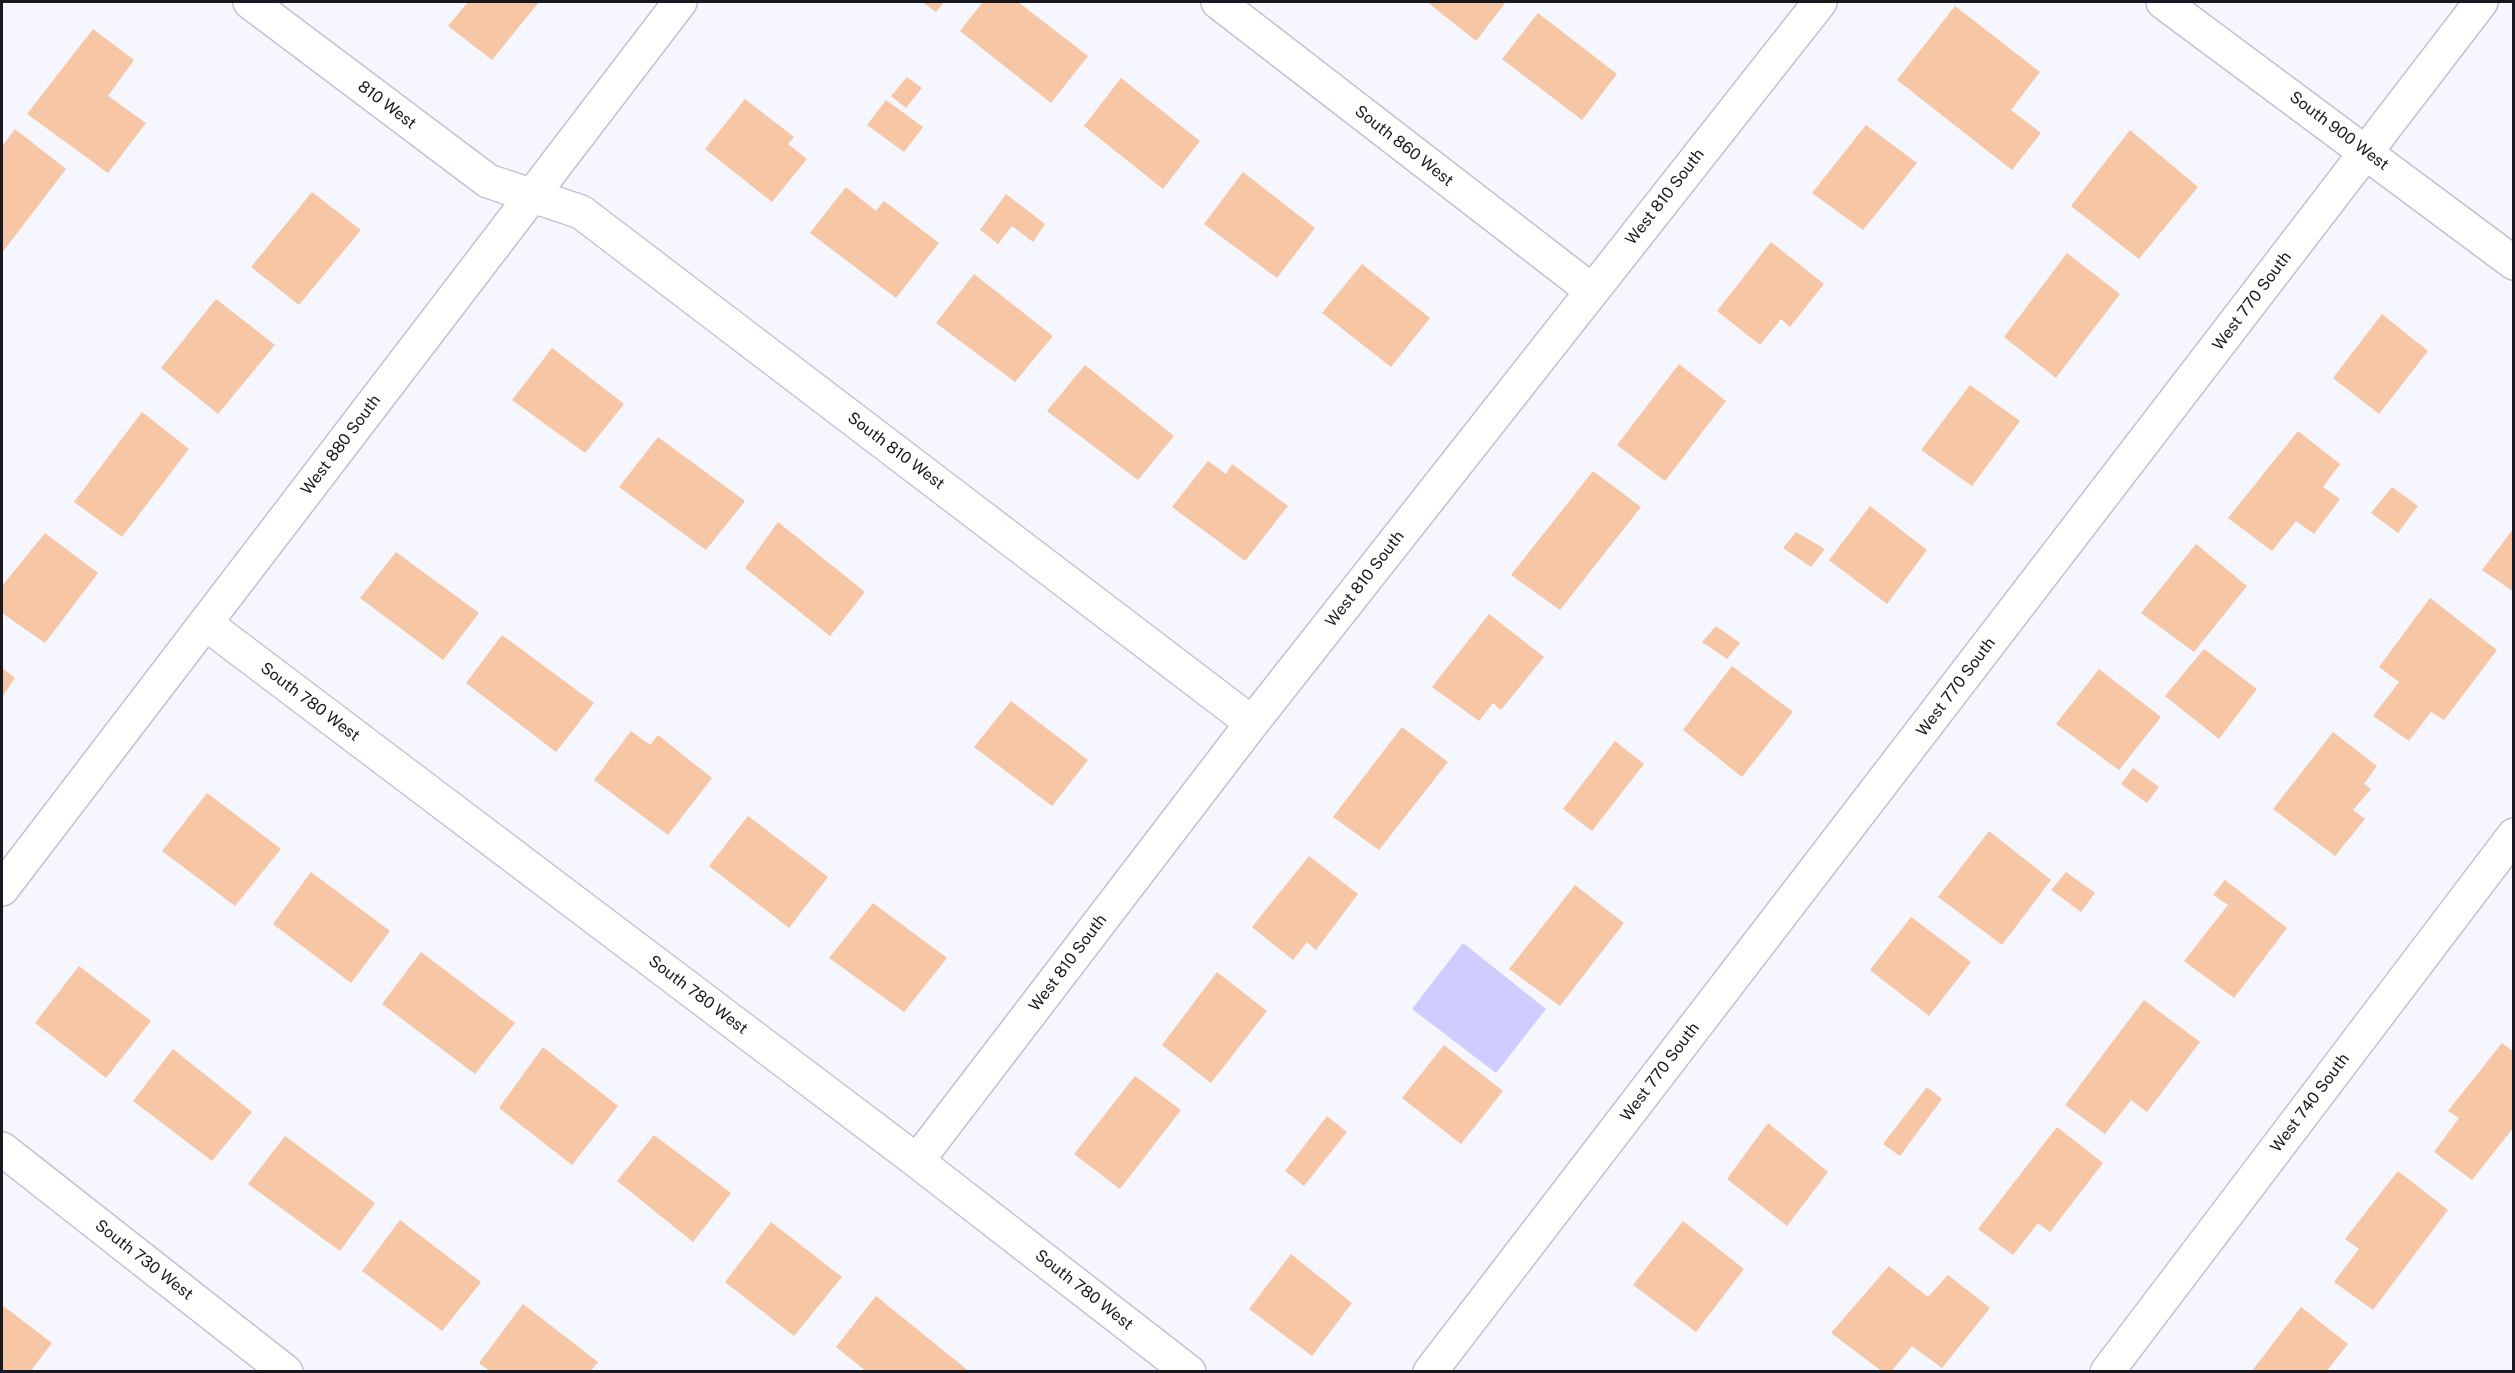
<!DOCTYPE html>
<style>
body{margin:0}
#map{position:relative;width:2515px;height:1373px;overflow:hidden;background:#f6f6fe;font-family:"Public Sans",sans-serif}
canvas{display:block}
.frame{position:absolute;inset:0;border:3px solid #181820;pointer-events:none}
</style>
<div id="map">
<canvas width="2515" height="1373"></canvas>
<div class="frame"></div>
</div>
<script>
const ctx = document.querySelector('canvas').getContext('2d');
ctx.lineJoin = 'round';
function fillPath(path, color) {
  ctx.fillStyle = color;
  ctx.fill(path, 'evenodd');
}
function poly(rows) {
  const path = new Path2D();
  for (const r of rows) {
    path.moveTo(r[0], r[1]);
    for (let i = 2; i < r.length; i += 2) path.lineTo(r[i], r[i + 1]);
  }
  return path;
}
function stroke(path, color, width, dash) {
  ctx.strokeStyle = color;
  ctx.lineWidth = width;
  ctx.lineCap = dash ? 'butt' : 'round';
  ctx.setLineDash(dash || []);
  ctx.stroke(path);
}
function drawText(font, color, halo, rows, align = 'center') {
  ctx.font = font + ' "Public Sans",sans-serif';
  ctx.lineWidth = 5;
  ctx.setLineDash([]);
  ctx.textBaseline = 'middle';
  ctx.strokeStyle = halo;
  ctx.fillStyle = color;
  for (const [text, x, y, turn = 0] of rows) {
    ctx.save();
    ctx.translate(x, y);
    ctx.rotate((+turn || 0) * Math.PI / 180);
    ctx.textAlign = isNaN(turn) ? turn : align;
    if (halo) ctx.strokeText(text, 0, 0);
    ctx.fillText(text, 0, 0);
    ctx.restore();
  }
}
fillPath(poly([
 [1463,943,1546,1009,1496,1073,1412,1009]
]), '#cfcdff');
fillPath(poly([
 [468,2,539,2,492,60,448,26],
 [922,2,944,2,936,12],
 [983,2,1018,2,1088,56,1051,103,960,31],
 [1427,2,1506,2,1476,41],
 [1955,6,2040,72,2011,110,2041,133,2012,170,1897,80],
 [1538,13,1617,74,1582,120,1502,59],
 [93,29,134,60,108,96,146,123,108,173,27,114],
 [907,77,922,88,906,108,891,96],
 [1121,78,1200,141,1163,189,1084,126],
 [745,99,794,137,788,144,807,159,772,202,705,149],
 [886,100,923,127,904,152,867,125],
 [1866,125,1917,163,1863,230,1812,193],
 [15,129,66,169,2,253,2,146],
 [2130,130,2198,187,2139,259,2071,206],
 [1243,172,1315,228,1277,278,1204,224],
 [846,187,876,211,884,201,939,243,896,298,810,233],
 [312,192,361,230,299,305,251,267],
 [1006,194,1045,224,1033,242,1012,226,998,244,980,230],
 [1771,242,1824,284,1790,327,1781,319,1760,345,1717,311],
 [2067,253,2120,294,2056,378,2004,337],
 [1362,264,1430,318,1391,367,1322,313],
 [974,274,1053,336,1015,382,936,323],
 [216,299,275,345,218,414,161,368],
 [2382,314,2428,351,2379,414,2333,378],
 [552,348,624,404,585,453,512,400],
 [1679,364,1726,401,1665,481,1617,445],
 [1085,365,1174,436,1138,480,1047,411],
 [1970,385,2020,421,1972,486,1921,450],
 [142,412,189,449,122,537,74,502],
 [2298,431,2340,464,2323,487,2340,499,2314,534,2296,521,2272,551,2228,518],
 [658,437,745,501,706,550,619,487],
 [1208,461,1226,474,1232,464,1288,506,1245,561,1172,507],
 [1593,471,1641,507,1560,610,1511,575],
 [2392,487,2418,506,2398,533,2371,513],
 [1870,506,1927,550,1887,604,1829,560],
 [778,522,865,592,830,636,745,568],
 [2514,528,2514,592,2482,570],
 [1796,532,1825,549,1811,567,1783,548],
 [45,533,98,573,45,643,2,613,2,586],
 [2196,544,2247,586,2194,652,2141,613],
 [396,552,479,613,443,660,360,598],
 [2430,598,2497,650,2444,720,2431,712,2409,741,2373,716,2399,682,2379,667],
 [1489,614,1544,657,1501,710,1493,703,1479,721,1432,687],
 [1716,626,1740,643,1727,659,1702,642],
 [502,635,594,703,556,752,466,683],
 [2204,649,2257,689,2219,739,2165,696],
 [1732,666,1793,712,1742,777,1683,730],
 [2,668,15,678,2,697],
 [2099,669,2161,717,2119,770,2056,724],
 [1011,701,1088,760,1052,806,974,747],
 [1402,727,1448,762,1379,850,1333,817],
 [631,731,650,745,658,735,712,778,668,835,594,780],
 [2333,732,2377,766,2364,784,2371,789,2353,810,2365,819,2335,856,2273,809],
 [1615,741,1644,764,1592,831,1563,809],
 [2133,768,2159,787,2147,803,2121,784],
 [207,793,281,849,235,906,162,851],
 [748,816,828,877,789,928,709,866],
 [1989,831,2051,880,2002,945,1938,897],
 [1309,856,1358,894,1316,950,1307,942,1293,960,1252,927],
 [311,872,390,931,351,983,273,924],
 [2066,872,2095,893,2081,912,2051,890],
 [2225,880,2287,928,2234,998,2184,961,2228,905,2213,895],
 [1575,885,1624,923,1560,1006,1509,969],
 [873,903,947,958,904,1012,829,958],
 [1911,917,1971,962,1929,1016,1870,970],
 [421,952,515,1023,475,1074,382,1004],
 [79,966,151,1021,106,1078,35,1023],
 [1217,972,1267,1011,1211,1083,1162,1045],
 [2144,1000,2200,1042,2147,1112,2131,1100,2105,1134,2065,1105],
 [2502,1043,2514,1052,2514,1127,2472,1180,2434,1152,2459,1118,2448,1111],
 [1444,1045,1503,1091,1461,1144,1402,1098],
 [543,1047,618,1106,572,1165,499,1108],
 [173,1049,252,1112,212,1161,133,1101],
 [1135,1076,1181,1110,1120,1189,1074,1154],
 [1927,1087,1942,1099,1900,1156,1883,1144],
 [1327,1116,1347,1132,1304,1186,1285,1171],
 [1768,1123,1828,1172,1787,1226,1727,1179],
 [2057,1127,2103,1163,2050,1232,2038,1223,2013,1255,1978,1229],
 [654,1135,731,1193,693,1242,617,1181],
 [285,1136,375,1203,340,1251,248,1184],
 [2398,1171,2448,1210,2373,1310,2334,1282,2359,1249,2345,1239],
 [400,1220,481,1282,442,1331,362,1271],
 [1683,1221,1744,1269,1696,1332,1633,1285],
 [771,1222,842,1277,794,1336,725,1282],
 [1291,1254,1352,1303,1312,1356,1249,1309],
 [1889,1266,1928,1297,1948,1275,1990,1308,1942,1368,1912,1346,1891,1372,1883,1372,1831,1333],
 [876,1296,970,1372,867,1372,836,1347],
 [523,1304,598,1362,590,1372,491,1372,479,1363],
 [2,1305,52,1343,30,1372,2,1372],
 [2301,1307,2348,1344,2326,1372,2251,1372]
]), '#f7c6a4');
const minor = poly([
 [250,2,488,181,581,212,1252,723],
 [1218,2,1591,290],
 [2163,2,2514,263],
 [205,623,917,1161,1189,1372],
 [2,889,680,2],
 [2,1149,286,1372],
 [917,1161,1252,723,1820,2],
 [1430,1372,2481,2],
 [2107,1372,2514,835]
]);
stroke(minor, '#c1c1d6', 36);
stroke(minor, '#fff', 33);
drawText('16px', '#181820', '#fff', [
 ["810 West",387,105,37],
 ["South 900 West",2339,131,37],
 ["South 860 West",1404,146,38],
 ["West 810 South",1665,197,-52],
 ["West 770 South",2252,301,-53],
 ["West 880 South",341,445,-53],
 ["South 810 West",896,451,37],
 ["West 810 South",1365,579,-52],
 ["West 770 South",1956,687,-53],
 ["South 780 West",310,702,37],
 ["West 810 South",1068,963,-53],
 ["South 780 West",698,995,37],
 ["West 770 South",1660,1072,-53],
 ["West 740 South",2310,1103,-53],
 ["South 730 West",144,1260,38],
 ["South 780 West",1084,1290,38]
]);
</script>
